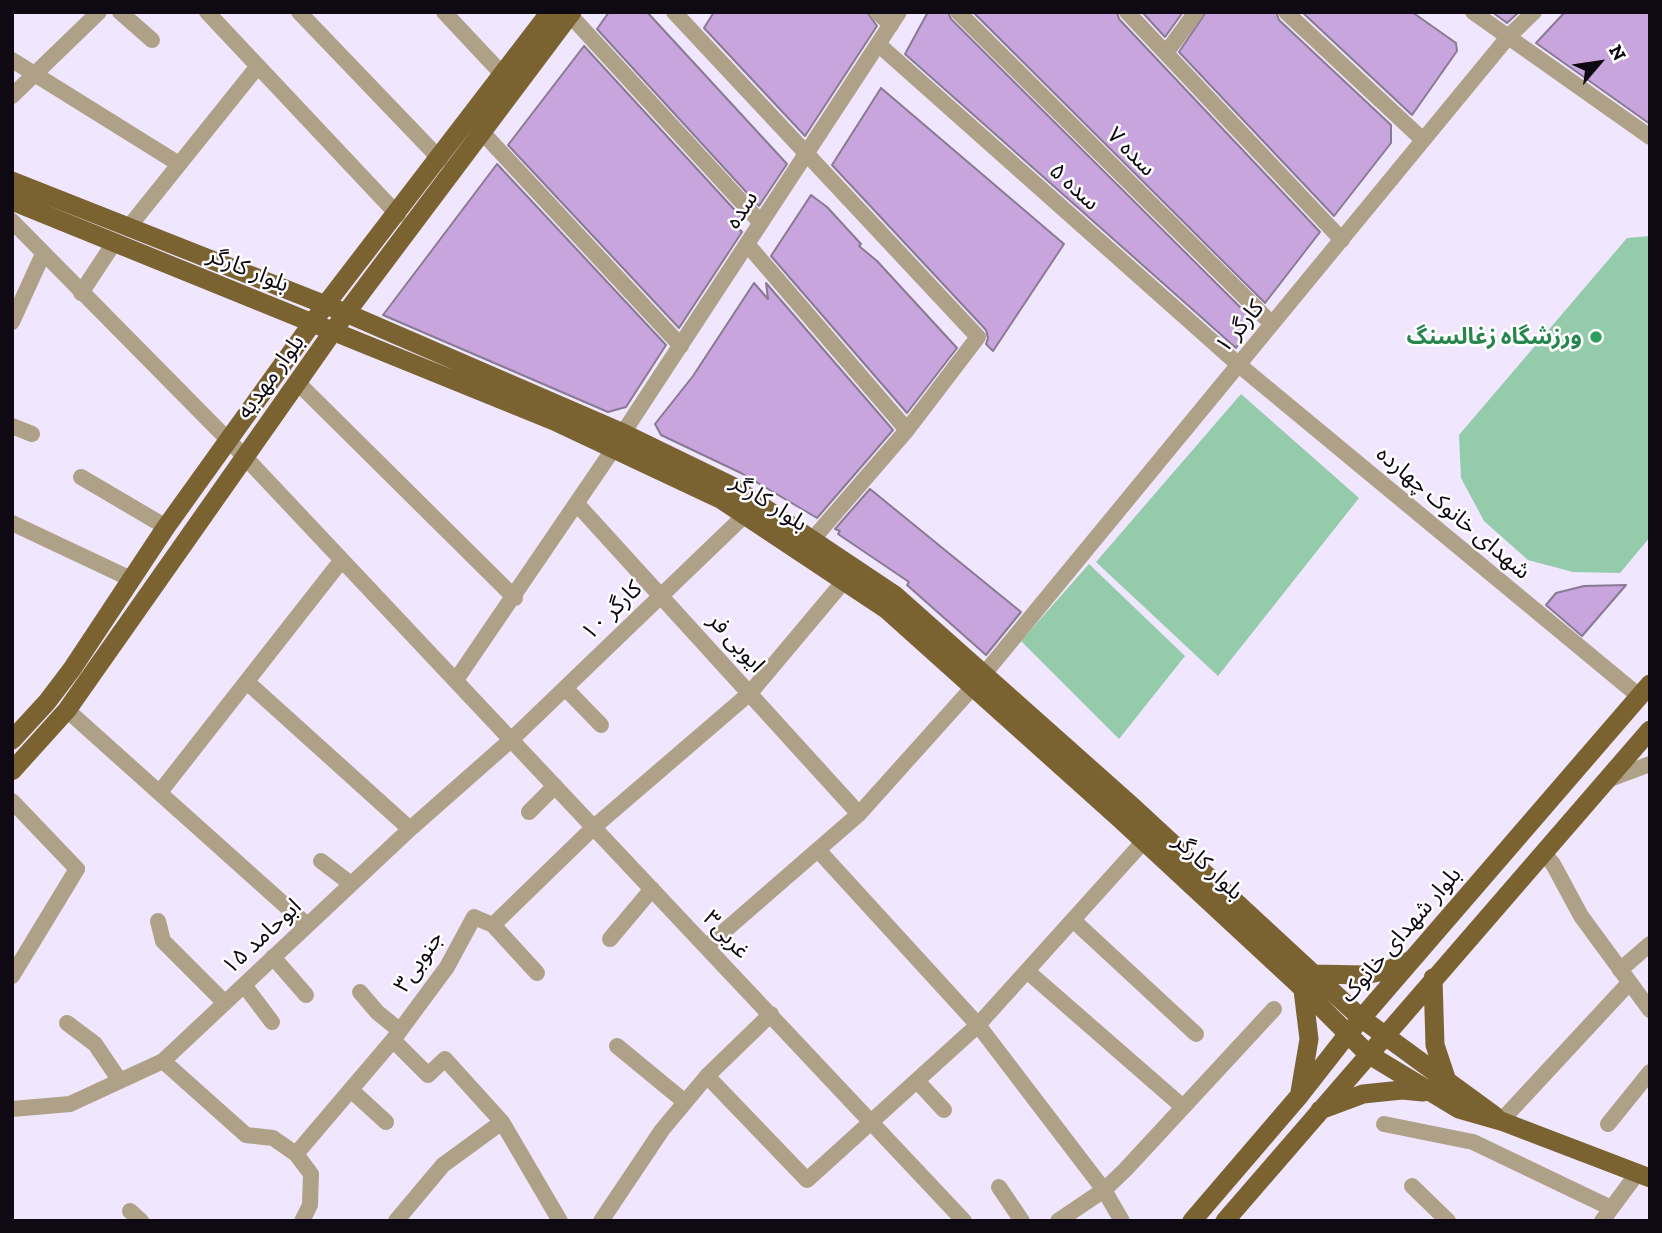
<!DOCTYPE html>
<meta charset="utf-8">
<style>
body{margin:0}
#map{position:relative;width:1662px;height:1233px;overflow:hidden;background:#f0e6fd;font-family:"Zilla Slab",serif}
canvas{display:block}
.frame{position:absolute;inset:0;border:14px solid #0e0912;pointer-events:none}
.north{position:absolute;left:1564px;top:28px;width:70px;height:70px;-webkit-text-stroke:5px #fff;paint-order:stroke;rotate:61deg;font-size:19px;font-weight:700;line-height:28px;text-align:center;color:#0e0912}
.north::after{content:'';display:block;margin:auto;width:24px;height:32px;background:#0e0912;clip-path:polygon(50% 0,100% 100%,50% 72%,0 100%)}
</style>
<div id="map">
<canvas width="1662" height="1233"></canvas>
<div class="frame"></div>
<div class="north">N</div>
</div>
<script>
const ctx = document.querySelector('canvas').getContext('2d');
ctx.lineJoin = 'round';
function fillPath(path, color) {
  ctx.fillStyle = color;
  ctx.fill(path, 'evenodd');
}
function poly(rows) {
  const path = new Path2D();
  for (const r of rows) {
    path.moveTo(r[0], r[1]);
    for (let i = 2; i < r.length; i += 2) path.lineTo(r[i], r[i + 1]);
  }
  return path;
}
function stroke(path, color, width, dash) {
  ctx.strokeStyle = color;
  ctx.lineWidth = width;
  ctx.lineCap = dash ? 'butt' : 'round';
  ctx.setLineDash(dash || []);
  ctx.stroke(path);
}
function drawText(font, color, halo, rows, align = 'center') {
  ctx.font = font + ' "Zilla Slab","Noto Sans Arabic",serif';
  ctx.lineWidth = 5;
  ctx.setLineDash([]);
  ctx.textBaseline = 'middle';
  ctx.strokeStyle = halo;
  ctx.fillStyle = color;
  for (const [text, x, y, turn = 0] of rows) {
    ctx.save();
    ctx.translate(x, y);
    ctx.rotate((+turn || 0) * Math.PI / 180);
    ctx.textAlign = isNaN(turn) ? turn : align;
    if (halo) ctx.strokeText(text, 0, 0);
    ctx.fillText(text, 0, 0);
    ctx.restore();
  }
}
fillPath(poly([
 [1650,236,1650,537,1620,573,1573,572,1528,560,1484,521,1461,478,1459,435,1627,238],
 [1241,394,1359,498,1218,676,1096,562],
 [1089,564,1185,656,1119,739,1021,641]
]), '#93cbab');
const building = poly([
 [609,12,647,12,787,164,759,206,597,29,609,12],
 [714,12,867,12,877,26,805,136,704,28,714,12],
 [928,12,948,12,951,19,1253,320,1236,348,905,54,928,12],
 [973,12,1117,12,1119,19,1320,232,1265,303,973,12],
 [1142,12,1183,12,1165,37,1142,12],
 [1206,12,1276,12,1279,20,1391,125,1391,143,1334,216,1179,52,1206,12],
 [1302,12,1412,12,1456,43,1457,51,1412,115,1302,12],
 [1492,12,1519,12,1507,23,1492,12],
 [1565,12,1650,12,1650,124,1536,43,1565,12],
 [584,46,743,219,732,221,742,232,679,328,508,145,584,46],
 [881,88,1064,244,993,351,986,344,988,338,986,330,832,165,881,88],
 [497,164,666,345,626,407,608,412,383,315,497,164],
 [811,195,827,207,861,244,859,246,877,261,957,348,907,413,771,256,811,195],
 [754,283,768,299,766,283,893,430,817,518,741,473,661,435,655,424,693,376,754,283],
 [870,489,1021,612,986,655,907,585,909,582,838,534,840,531,835,529,870,489],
 [1626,585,1582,636,1546,605,1556,593,1584,586,1626,585]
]);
fillPath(building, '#c8a5dd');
stroke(building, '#897a93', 2);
stroke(poly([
 [120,12,152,40],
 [207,12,398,215],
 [299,12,440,159],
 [444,12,503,75],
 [674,12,978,337,907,430,812,540],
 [877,12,891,25],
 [958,12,1272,324],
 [1127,12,1342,240],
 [1286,12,1423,140],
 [1473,12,1650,137],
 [570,15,761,223],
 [878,44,1239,365,1639,696],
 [1166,53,1196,12],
 [12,60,179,164],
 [12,96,99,12],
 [482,132,681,346],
 [12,221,244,456,964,1221],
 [128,228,258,66],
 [747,244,907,430],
 [81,293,114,243],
 [12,322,43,254],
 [298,383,515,598],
 [12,426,32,434],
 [623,433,899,12],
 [81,477,166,527],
 [577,504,859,814],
 [12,523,131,579],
 [984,674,1508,37,1534,12],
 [456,680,612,451],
 [247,682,410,829],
 [565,688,601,725],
 [67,710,307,925],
 [1607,780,1650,764],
 [160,792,341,561],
 [12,801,77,869,12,976],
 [529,812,555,786],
 [818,850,978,1025,1104,1190,1122,1221],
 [1543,853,1553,864,1581,916,1650,1010],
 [321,861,351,884],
 [1073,920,1196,1034],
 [158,921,163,941,225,1003],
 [493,925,537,973],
 [610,939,652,889],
 [706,947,859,814,973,687],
 [273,957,306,995],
 [1620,970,1650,944],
 [1027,971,1183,1107],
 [244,985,272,1022],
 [360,992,377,1012,399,1030],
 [67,1023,95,1044,120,1081],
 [393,1040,428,1075,445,1059,502,1122],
 [617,1046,685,1102],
 [163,1061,246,1135,273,1138,296,1154,311,1174,310,1205,302,1221],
 [707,1076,807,1180,978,1025,1144,841],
 [918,1082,944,1110],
 [351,1090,386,1122],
 [12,1109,70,1104,163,1061,410,829,512,739,745,515],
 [1501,1121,1629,983],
 [1384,1124,1473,1142,1611,1208],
 [1608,1124,1650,1072],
 [296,1154,393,1040,447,967,474,917,493,925,594,827,750,693,844,581],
 [1412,1186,1448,1221],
 [999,1187,1022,1221],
 [130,1211,141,1221],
 [396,1221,443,1165,502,1122,560,1221],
 [601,1221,662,1130,707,1076,771,1014],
 [1058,1221,1104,1190,1125,1170,1274,1009],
 [1602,1221,1636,1175]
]), '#aea187', 16);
stroke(poly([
 [12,181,346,313,623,433,730,485,896,596,1132,806,1361,1018,1495,1116],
 [12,201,554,421,722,500,886,609,1120,819,1298,984,1368,1054,1459,1109,1501,1121,1650,1178],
 [12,740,47,702,72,669,166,527,326,304,550,12],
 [12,771,67,710,346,313,572,12],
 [1314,974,1365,975,1388,970,1409,961],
 [1433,978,1435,1045,1447,1081],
 [1300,1092,1309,1039,1303,990],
 [1320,1110,1363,1094,1402,1090,1423,1092],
 [1192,1221,1300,1095,1347,1035,1650,684],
 [1225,1221,1650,730]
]), '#7b6331', 19);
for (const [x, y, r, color] of [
 [1596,337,7,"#2e9e5b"]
]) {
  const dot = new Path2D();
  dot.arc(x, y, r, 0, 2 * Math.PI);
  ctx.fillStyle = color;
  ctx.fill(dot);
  stroke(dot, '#fff', 2.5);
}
drawText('23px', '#0e0912', '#fff', [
 ["سده ۷",1131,152,45],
 ["سده ۵",1074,187,42],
 ["سده",742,210,-57],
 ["بلوار کارگر",248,270,22],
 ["کارگر ۱",1240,327,-50],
 ["بلوار مهدیه",271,377,-54],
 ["بلوار کارگر",769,503,33],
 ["شهدای خانوک چهارده",1453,513,40],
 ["کارگر ۱۰",612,611,-44],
 ["ایوبی فر",736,643,48],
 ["بلوار کارگر",1208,867,43],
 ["غربی۳",726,935,47],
 ["بلوار شهدای خانوک",1401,935,-49],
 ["ابوحامد ۱۵",262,937,-43],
 ["جنوبی۳",419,962,-56]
]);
drawText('bold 23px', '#27864d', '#fff', [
 ["ورزشگاه زغالسنگ",1582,337]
], 'right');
</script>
